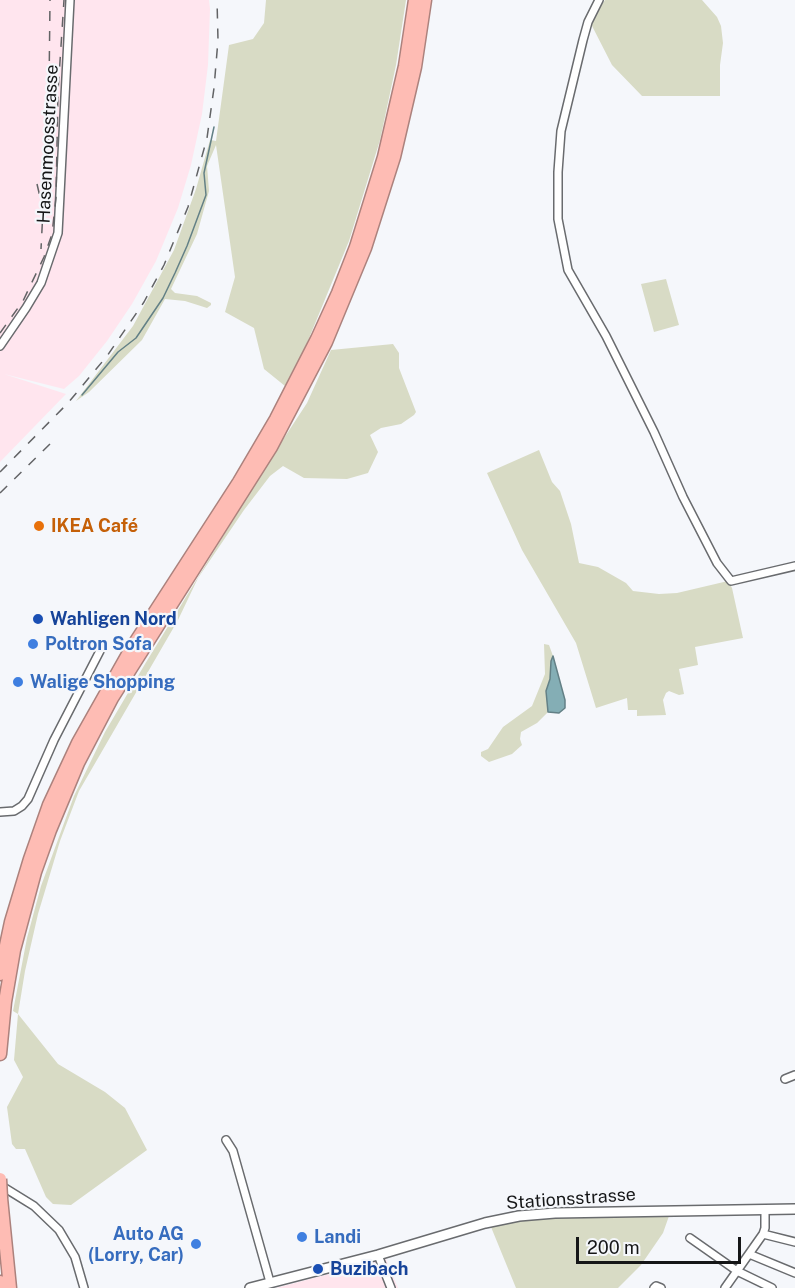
<!DOCTYPE html>
<meta charset="utf-8">
<style>
body{margin:0}
#map{position:relative;width:795px;height:1288px;overflow:hidden;background:#f5f7fb;font-family:"Public Sans",sans-serif}
canvas{display:block}
.scale{position:absolute;left:576px;top:1237px;width:165px;height:27px;box-sizing:border-box;border:3px solid #151617;border-top:0;padding-left:8px;font-size:18px;line-height:21px;white-space:nowrap;color:#151617;-webkit-text-stroke:4px #f5f7fb;paint-order:stroke}
</style>
<div id="map">
<canvas width="795" height="1288"></canvas>
<div class="scale">200 m</div>
</div>
<script>
const ctx = document.querySelector('canvas').getContext('2d');
ctx.lineJoin = 'round';
function fillPath(path, color) {
  ctx.fillStyle = color;
  ctx.fill(path, 'evenodd');
}
function poly(rows) {
  const path = new Path2D();
  for (const r of rows) {
    path.moveTo(r[0], r[1]);
    for (let i = 2; i < r.length; i += 2) path.lineTo(r[i], r[i + 1]);
  }
  return path;
}
function stroke(path, color, width, dash) {
  ctx.strokeStyle = color;
  ctx.lineWidth = width;
  ctx.lineCap = dash ? 'butt' : 'round';
  ctx.setLineDash(dash || []);
  ctx.stroke(path);
}
function drawText(font, color, halo, rows, align = 'center') {
  ctx.font = font + ' "Public Sans",sans-serif';
  ctx.lineWidth = 4.5;
  ctx.setLineDash([]);
  ctx.textBaseline = 'middle';
  ctx.strokeStyle = halo;
  ctx.fillStyle = color;
  for (const [text, x, y, turn = 0] of rows) {
    ctx.save();
    ctx.translate(x, y);
    ctx.rotate((+turn || 0) * Math.PI / 180);
    ctx.textAlign = isNaN(turn) ? turn : align;
    if (halo) ctx.strokeText(text, 0, 0);
    ctx.fillText(text, 0, 0);
    ctx.restore();
  }
}
fillPath(poly([
 [386,1259,398,1288,276,1288]
]), '#ffe5ed');
fillPath(poly([
 [0,0,209,0,210,9,208,65,202,114,191,165,178,208,156,261,132,304,107,341,79,376,64,389,4,374,66,394,0,462]
]), '#ffe5ee');
fillPath(poly([
 [266,0,406,0,396,65,380,140,349,241,307,343,285,386,264,369,254,328,225,312,235,277,216,145,207,166,209,191,197,234,171,289,175,293,197,296,211,303,211,305,207,308,185,301,165,299,142,340,89,392,76,401,133,326,174,250,196,189,210,140,216,141,229,45,253,39,264,23],
 [605,0,702,0,717,17,721,26,723,43,720,65,720,96,642,96,612,65,590,22],
 [666,279,679,325,654,332,641,284],
 [393,344,399,353,399,368,416,412,414,415,401,424,381,428,370,435,378,452,368,473,347,479,304,478,283,466,270,476,244,510,198,578,178,620,79,791,60,841,38,914,25,971,18,1014,58,1064,105,1092,125,1108,147,1150,71,1205,53,1204,46,1197,25,1149,16,1149,12,1144,7,1107,23,1077,14,1060,18,1014,13,1011,27,938,41,886,74,796,105,732,145,664,271,458,307,403,331,350],
 [539,450,552,482,560,491,571,524,579,563,598,567,626,583,633,591,659,594,677,593,728,581,732,588,743,638,695,647,698,665,679,669,684,694,679,695,669,691,666,693,663,700,666,715,637,716,637,710,628,710,627,698,596,708,576,643,522,550,487,473],
 [544,644,549,645,553,656,551,661,550,679,546,691,548,712,537,723,521,732,520,739,522,745,512,754,489,762,481,756,481,752,488,749,503,727,532,706,545,674],
 [669,1216,663,1233,641,1265,618,1288,516,1288,491,1227,533,1218]
]), '#d8dbc5');
const water = poly([
 [553,656,565,700,565,708,559,713,548,712,546,691,550,679,551,661,553,656]
]);
fillPath(water, '#84aeb5');
stroke(water, '#638086', 1.5);
stroke(poly([
 [82,395,118,352,136,338,163,298,175,273,187,246,206,195,204,173,214,127]
]), '#638086', 1.5);
const street = poly([
 [599,0,588,22,583,40,561,131,558,172,558,219,568,270,606,336,654,432,683,497,717,563,731,581,795,566],
 [0,346,26,308,41,283,58,233,70,0],
 [0,812,14,811,22,806,28,799,54,740,102,647],
 [785,1079,795,1075],
 [226,1140,233,1151,270,1282],
 [0,1185,34,1206,59,1230,75,1257,84,1288],
 [763,1234,795,1242],
 [690,1238,737,1271,772,1288],
 [749,1254,795,1273],
 [378,1255,391,1288],
 [654,1288,656,1286,661,1288],
 [725,1288,763,1234,765,1228,765,1209]
]);
const secondary = poly([
 [250,1288,378,1255,485,1223,519,1216,555,1213,795,1209]
]);
const highway = poly([
 [0,974,11,922,30,859,49,805,78,743,131,649,239,482,276,419,317,339,338,293,356,247,384,157,405,66,415,0],
 [0,1054,5,1002,14,950,35,872,50,830,78,763,112,698,271,447,326,342,365,248,394,157,415,67,425,0],
 [1,1198,10,1288],
 [0,1282,1,1288]
]);
stroke(street, '#696b6e', 10);
stroke(secondary, '#696b6e', 12);
stroke(highway, '#ac827d', 15);
stroke(street, '#fff', 7);
stroke(secondary, '#fff', 9);
stroke(highway, '#febcb4', 12);
stroke(poly([
 [48,181,50,0],
 [37,184,43,210,41,249],
 [0,333,23,301,44,257,52,234,56,198,58,92,64,0],
 [0,472,68,403,107,356,144,302,164,265,188,207,207,138,214,88,218,40,217,0],
 [0,493,51,443]
]), '#626365', 1.5, [10, 10]);
const highwayBridge = poly([
 [0,1179,1,1198]
]);
stroke(highwayBridge, '#ac827d', 15, []);
stroke(highwayBridge, '#febcb4', 12);
for (const [x, y, r, color] of [
 [39,526,6,"#e8710a"],
 [38,619,6,"#1a4fb4"],
 [33,644,6,"#3f7fe0"],
 [18,682,6,"#3f7fe0"],
 [302,1237,6,"#3f7fe0"],
 [196,1244,6,"#3f7fe0"],
 [318,1269,6,"#1a4fb4"]
]) {
  const dot = new Path2D();
  dot.arc(x, y, r, 0, 2 * Math.PI);
  ctx.fillStyle = color;
  ctx.fill(dot);
  stroke(dot, '#f5f7fb', 2);
}
drawText('18px', '#151617', '#f5f7fb', [
 ["Hasenmoosstrasse",48,144,-87],
 ["Stationsstrasse",571,1199,-4]
]);
drawText('bold 18px', '#c56008', '#f5f7fb', [
 ["IKEA Café",51,526]
], 'left');
drawText('bold 18px', '#164399', '#f5f7fb', [
 ["Wahligen Nord",50,619],
 ["Buzibach",330,1269]
], 'left');
drawText('bold 18px', '#366cbe', '#f5f7fb', [
 ["Poltron Sofa",45,644],
 ["Walige Shopping",30,682],
 ["Auto AG",184,1234,"right"],
 ["(Lorry, Car)",184,1255,"right"],
 ["Landi",314,1237]
], 'left');
</script>
